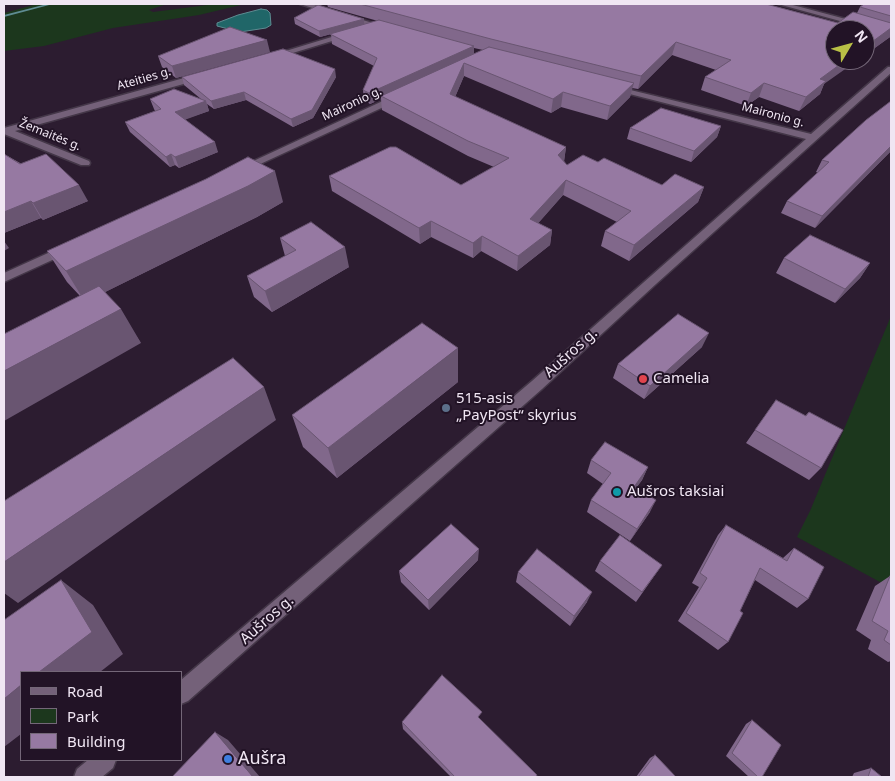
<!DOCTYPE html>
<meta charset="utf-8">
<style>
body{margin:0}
#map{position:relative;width:895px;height:781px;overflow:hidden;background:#2c1c30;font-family:"Noto Sans",sans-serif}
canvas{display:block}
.frame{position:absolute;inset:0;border:5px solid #f0e6f3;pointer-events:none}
.legend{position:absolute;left:20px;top:671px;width:162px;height:90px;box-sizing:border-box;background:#221326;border:1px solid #746778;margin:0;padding:6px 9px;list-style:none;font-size:15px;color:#f0e6f3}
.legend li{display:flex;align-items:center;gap:10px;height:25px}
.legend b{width:25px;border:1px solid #746778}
.north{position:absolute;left:825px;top:20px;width:50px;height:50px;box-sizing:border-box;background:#221326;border:1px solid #746778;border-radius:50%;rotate:53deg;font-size:14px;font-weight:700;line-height:20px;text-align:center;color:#f0e6f3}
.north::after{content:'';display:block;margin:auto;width:18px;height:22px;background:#b9c046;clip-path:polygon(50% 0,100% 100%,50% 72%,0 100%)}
</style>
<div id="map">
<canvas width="895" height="781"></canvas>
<div class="frame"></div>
<ul class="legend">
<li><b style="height:6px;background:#746179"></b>Road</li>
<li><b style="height:14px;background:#1c371d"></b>Park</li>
<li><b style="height:14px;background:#9679a2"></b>Building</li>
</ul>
<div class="north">N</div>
</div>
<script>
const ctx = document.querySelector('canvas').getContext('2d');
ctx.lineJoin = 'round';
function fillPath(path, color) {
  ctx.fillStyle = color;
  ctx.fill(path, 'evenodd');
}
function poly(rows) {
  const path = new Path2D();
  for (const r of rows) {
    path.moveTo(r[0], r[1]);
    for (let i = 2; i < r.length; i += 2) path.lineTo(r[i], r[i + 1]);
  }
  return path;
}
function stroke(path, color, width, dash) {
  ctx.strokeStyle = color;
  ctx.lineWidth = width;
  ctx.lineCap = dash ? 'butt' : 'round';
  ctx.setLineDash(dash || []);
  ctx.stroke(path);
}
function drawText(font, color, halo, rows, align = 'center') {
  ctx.font = font + ' "Noto Sans",sans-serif';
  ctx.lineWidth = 4;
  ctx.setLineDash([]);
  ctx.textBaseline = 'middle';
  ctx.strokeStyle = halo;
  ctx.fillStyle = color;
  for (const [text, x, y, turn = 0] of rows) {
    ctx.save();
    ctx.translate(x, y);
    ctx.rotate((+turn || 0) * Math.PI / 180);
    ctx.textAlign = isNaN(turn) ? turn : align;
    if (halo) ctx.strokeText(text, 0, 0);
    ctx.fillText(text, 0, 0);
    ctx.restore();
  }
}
fillPath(poly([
 [37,4,167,4,149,10,153,12,215,4,245,4,199,15,113,28,44,46,4,51,4,13],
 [891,316,891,588,797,537,810,511]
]), '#1c371d');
const water = poly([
 [261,9,267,10,270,13,271,25,266,28,240,32,217,26,217,23,238,15,261,9]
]);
fillPath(water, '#206668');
stroke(water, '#5e8c92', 1);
fillPath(poly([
 [47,4,53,4,4,17,4,15,47,4]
]), '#5e8c92');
const minor = poly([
 [300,4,311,4,392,29,385,31,300,4],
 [778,4,789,4,891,31,891,35,778,4],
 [348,32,355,34,273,59,266,57,348,32],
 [888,67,891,67,891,73,656,284,542,389,188,701,181,704,181,680,532,381,806,139,610,89,610,85,811,134,888,67],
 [202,73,206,76,205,78,15,131,89,161,90,163,89,165,81,165,4,134,4,128,202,73],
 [400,93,405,96,403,98,243,172,235,172,234,170,400,93],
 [68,244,72,245,74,248,72,251,4,282,4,273,68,244],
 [88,760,116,760,113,768,102,777,74,777,77,769,88,760]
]);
stroke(minor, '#443748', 3);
fillPath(minor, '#746179');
fillPath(poly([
 [327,4,766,4,838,23,857,13,860,7,891,4,891,35,890,37,865,55,865,30,824,84,820,94,799,111,759,97,746,106,701,90,705,77,716,70,672,55,638,89,632,88,630,97,607,120,561,107,551,113,464,76,455,97,566,147,564,161,567,165,598,162,662,185,704,187,698,202,629,261,601,246,605,231,617,222,563,195,538,223,552,230,550,245,517,271,481,251,473,258,431,237,420,244,332,191,329,176,461,185,494,167,468,156,382,110,381,99,370,104,364,100,363,90,374,66,332,44,331,34,320,37,295,24,294,18,364,19,364,24,378,21,328,7],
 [474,48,483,50,474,54],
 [270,52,176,78,162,67,158,56],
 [182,77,336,77,313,118,293,127,246,100,214,109,207,104,209,111,185,119,218,152,179,168,175,165,170,167,130,132,125,122,155,111,154,109,150,99,201,99,184,85],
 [891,101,891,151,815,228,781,213,787,201,818,173,816,172,822,160],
 [721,126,717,137,691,162,627,139,630,128],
 [4,154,88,201,43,220,41,218,4,233],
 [283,202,257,217,105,292,141,343,80,296,67,282,47,251],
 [280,238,349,267,272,312,254,297,247,276,285,256],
 [784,258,870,263,860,278,835,303,776,273],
 [702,347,644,399,613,378,618,364],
 [458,382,337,478,303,447,292,415],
 [776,400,805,416,809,412,821,468,809,480,746,443],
 [591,460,648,467,642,480,636,488,650,512,630,541,587,512,591,500,603,484,587,473],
 [726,525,783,558,794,548,808,599,797,608,755,580,740,611,728,642,718,650,678,621,699,587,692,583,718,535],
 [478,560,429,610,401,582,399,571],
 [600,561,662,565,636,602,595,571],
 [518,572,587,602,570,626,516,582],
 [890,576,891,576,891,661,888,662,868,649,871,640,856,630,875,586],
 [480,719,536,777,451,777,403,729,402,722],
 [752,720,762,777,749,777,726,756,746,724],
 [655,755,676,777,636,777,650,758],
 [871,768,882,777,852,777,854,773]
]), '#81688b');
fillPath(poly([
 [364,19,364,25,320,37,319,31],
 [891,28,891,35,890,37,865,55,865,47],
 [267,40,270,52,176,78,172,66],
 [676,42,672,55,638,89,641,76],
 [474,46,474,56,381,96,381,99,370,104,369,93],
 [846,60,858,60,824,84,820,94,799,111,806,97,820,79],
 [464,63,464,76,450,109,450,94],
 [335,69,336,77,313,118,293,127,291,119],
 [634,83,630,97,607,120,610,106],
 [764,83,759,97,746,106,751,93],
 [244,92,246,100,214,109,211,101],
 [563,92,561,107,551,113,553,99],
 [206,101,209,111,179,122,175,112],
 [721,126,717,137,691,162,694,151],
 [215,142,218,152,179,168,175,157],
 [891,146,891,151,815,228,822,216],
 [566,147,564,162,558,155],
 [171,154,175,165,170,167,166,157],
 [275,171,283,202,257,217,85,302,66,271],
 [566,180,563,195,528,235,530,219],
 [79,185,88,201,43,220,33,203],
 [704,187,698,202,629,261,634,245],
 [31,201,41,218,4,233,4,212],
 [431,221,431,237,420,244,419,228],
 [552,230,550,245,517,271,518,256],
 [482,236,481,251,473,258,473,243],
 [4,241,9,248,4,251],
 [345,247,349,267,272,312,265,291],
 [870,263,860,278,835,303,845,289],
 [121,309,141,343,4,421,4,371],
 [709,333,702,347,644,399,650,386],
 [458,348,458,382,337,478,328,448],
 [264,387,276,420,18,603,4,593,4,562],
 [648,467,642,480,628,499,634,487],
 [656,500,650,512,630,541,637,529],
 [479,549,478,560,429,610,428,600],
 [61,580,93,605,123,654,100,672,39,672],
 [592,592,587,602,570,626,574,616],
 [21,685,21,734,4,747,4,699],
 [215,732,228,740,260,777,253,777]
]), '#695571');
const building = poly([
 [360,4,766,4,838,23,853,12,891,23,891,28,865,47,865,30,835,30,835,60,846,60,820,79,826,81,806,97,764,83,751,93,705,77,731,60,676,42,641,76,491,39,360,4],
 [864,4,891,4,891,16,860,7,864,4],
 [318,5,364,19,319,31,294,18,318,5],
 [379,20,474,46,369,93,363,90,377,58,330,34,379,20],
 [230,27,267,40,172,66,158,56,230,27],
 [489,47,634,83,610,106,563,92,553,99,464,63,450,94,566,147,558,155,567,165,583,155,598,162,604,158,662,185,675,174,704,187,634,245,605,231,631,211,566,180,530,219,552,230,518,256,482,236,473,243,431,221,419,228,329,176,390,147,396,147,461,185,509,158,468,141,381,96,489,47],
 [283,49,335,69,312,110,291,119,244,92,211,101,182,77,283,49],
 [174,89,206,101,175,112,215,142,175,157,171,154,166,157,125,122,161,109,150,99,174,89],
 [891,101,891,146,822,216,787,201,829,162,822,160,866,120,891,101],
 [661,108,721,126,694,151,630,128,661,108],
 [4,154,20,164,46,154,79,185,33,203,31,201,4,212,4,154],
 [248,157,275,171,248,186,66,271,47,251,206,179,248,157],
 [311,222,345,247,265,291,247,276,296,250,280,238,311,222],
 [810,235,870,263,845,289,784,258,810,235],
 [99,286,121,309,4,371,4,334,99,286],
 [678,314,709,333,650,386,618,364,678,314],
 [422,323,458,348,328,448,292,415,422,323],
 [233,358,264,387,4,562,4,501,233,358],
 [776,400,806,416,809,412,843,430,821,468,755,430,776,400],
 [605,442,648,467,634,487,656,500,637,529,591,500,611,473,591,460,605,442],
 [451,524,479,549,428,600,399,571,451,524],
 [726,525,787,561,794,548,824,567,808,599,760,568,740,611,743,613,728,642,686,613,707,578,700,573,726,525],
 [620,535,662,565,642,592,600,561,620,535],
 [537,549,592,592,574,616,518,572,537,549],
 [890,576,891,576,891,645,884,640,888,631,872,621,890,576],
 [61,580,92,632,39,672,21,672,21,685,4,699,4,620,61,580],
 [442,675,482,712,478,717,537,775,536,777,455,777,402,722,442,675],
 [752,720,781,745,762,777,758,777,732,753,752,720],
 [215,732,253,777,172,777,215,732],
 [655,755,676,777,641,777,639,776,655,755],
 [871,768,882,777,868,777,871,768]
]);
fillPath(building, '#9679a2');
stroke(building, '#695571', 1);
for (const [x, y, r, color] of [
 [643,379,5,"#e0444e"],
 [446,408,5,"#5c6f8a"],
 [617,492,5,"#0f9aa8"],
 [228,759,5,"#3f7fe0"]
]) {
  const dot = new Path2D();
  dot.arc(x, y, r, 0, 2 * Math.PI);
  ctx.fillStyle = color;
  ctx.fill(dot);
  stroke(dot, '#221326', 2);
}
drawText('12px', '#f0e6f3', '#221326', [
 ["Ateities g.",144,79,-16],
 ["Maironio g.",352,104,-25],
 ["Maironio g.",773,115,15],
 ["Žemaitės g.",50,135,22]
]);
drawText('15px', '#f0e6f3', '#221326', [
 ["Aušros g.",571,353,-42],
 ["Aušros g.",267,620,-41]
]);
drawText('15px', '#f0e6f3', '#221326', [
 ["Camelia",653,379],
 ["515-asis",456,399],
 ["„PayPost“ skyrius",456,416],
 ["Aušros taksiai",627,492]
], 'left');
drawText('18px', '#f0e6f3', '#221326', [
 ["Aušra",238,759]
], 'left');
</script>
